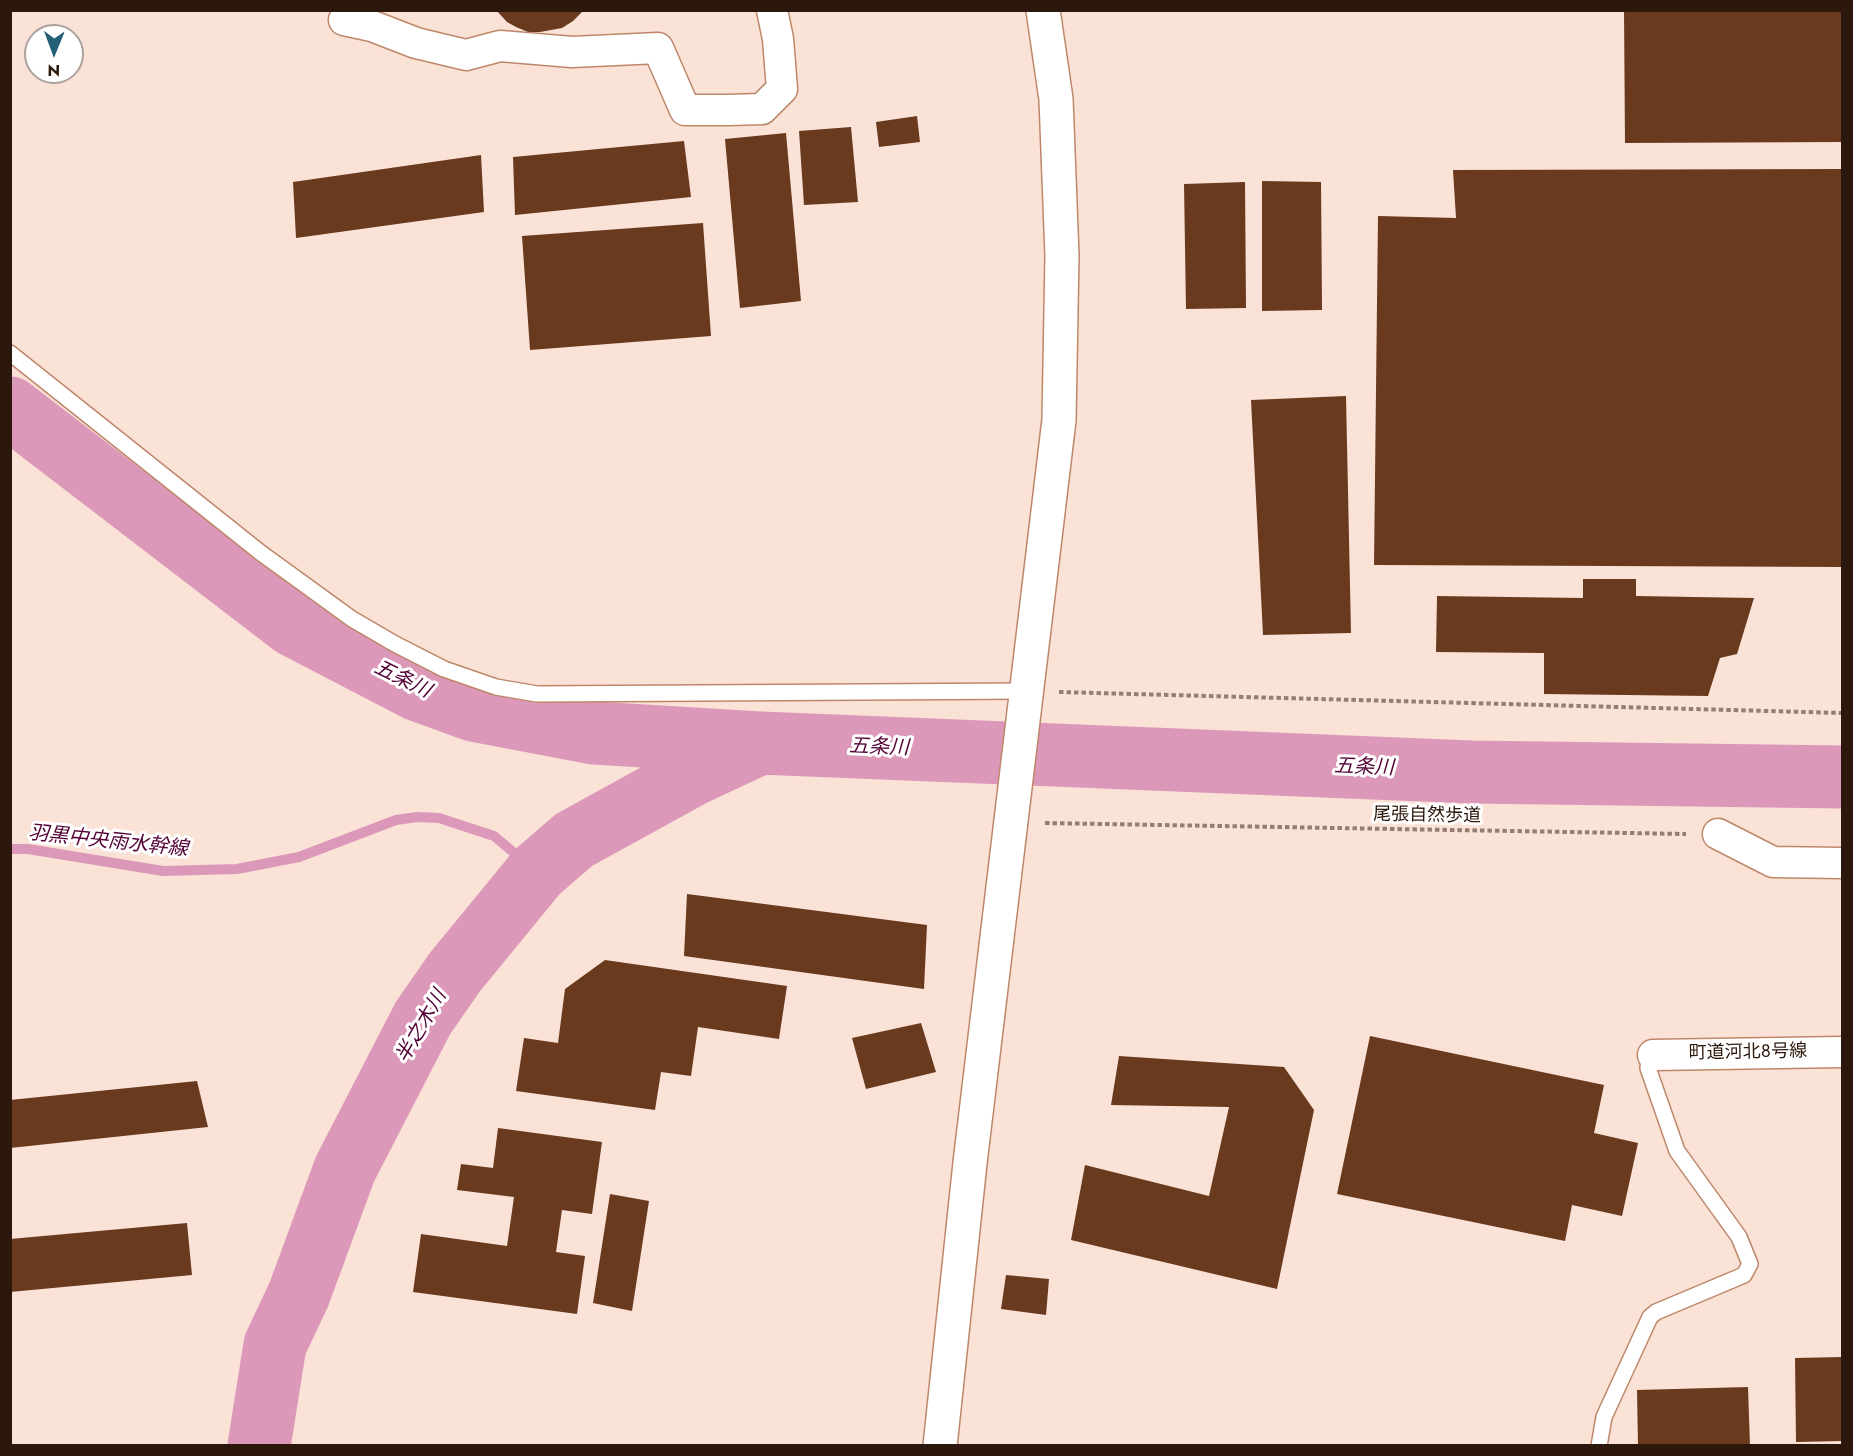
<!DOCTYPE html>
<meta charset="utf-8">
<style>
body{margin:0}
#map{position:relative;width:1853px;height:1456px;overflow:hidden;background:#fae2d6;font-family:Jost,sans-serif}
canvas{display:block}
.frame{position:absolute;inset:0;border:12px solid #2c170c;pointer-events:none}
.north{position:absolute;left:24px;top:24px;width:60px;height:60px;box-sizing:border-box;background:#fff;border:2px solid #aba29e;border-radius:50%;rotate:181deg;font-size:16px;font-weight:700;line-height:24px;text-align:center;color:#2c170c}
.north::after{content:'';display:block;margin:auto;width:21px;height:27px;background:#245f78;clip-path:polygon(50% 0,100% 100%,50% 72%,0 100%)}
</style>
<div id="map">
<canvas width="1853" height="1456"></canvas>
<div class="frame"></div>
<div class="north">N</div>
</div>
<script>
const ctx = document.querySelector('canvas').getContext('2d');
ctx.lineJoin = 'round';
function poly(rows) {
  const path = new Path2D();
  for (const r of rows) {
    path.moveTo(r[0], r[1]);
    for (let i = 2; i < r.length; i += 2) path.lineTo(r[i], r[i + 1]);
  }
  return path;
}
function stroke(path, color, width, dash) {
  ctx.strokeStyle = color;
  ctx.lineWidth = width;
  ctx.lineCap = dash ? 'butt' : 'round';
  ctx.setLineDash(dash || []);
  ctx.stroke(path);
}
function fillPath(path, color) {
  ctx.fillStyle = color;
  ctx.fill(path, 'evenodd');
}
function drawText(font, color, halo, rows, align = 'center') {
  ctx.font = font + ' Jost,"Noto Sans JP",sans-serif';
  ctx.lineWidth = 6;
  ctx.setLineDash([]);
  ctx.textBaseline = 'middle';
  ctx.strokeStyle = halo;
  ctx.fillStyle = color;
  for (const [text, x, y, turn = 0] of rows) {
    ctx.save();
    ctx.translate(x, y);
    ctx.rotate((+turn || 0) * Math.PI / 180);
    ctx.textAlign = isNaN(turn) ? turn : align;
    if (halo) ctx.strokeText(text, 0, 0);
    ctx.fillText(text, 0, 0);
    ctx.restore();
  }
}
stroke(poly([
 [10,849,28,849,163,871,237,869,299,857,396,820,417,817,439,818,494,836,537,872]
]), '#dc98b9', 10);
stroke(poly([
 [10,408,293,625,418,690,473,710,594,733,760,743,1471,772,1842,777],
 [259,1446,275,1345,299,1294,345,1169,423,1018,455,972,537,872,574,840,694,774,754,746]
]), '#dc98b9', 63);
fillPath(poly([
 [496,10,584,10,573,21,562,28,540,32,528,32,516,27,507,22],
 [1624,10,1842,10,1842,142,1625,143],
 [917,116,920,142,879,147,876,122],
 [851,127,858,202,804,205,799,131],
 [786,133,801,301,740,308,725,139],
 [684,141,691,197,515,215,513,157],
 [481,155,484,212,296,238,293,182],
 [1842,169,1842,567,1374,565,1378,216,1456,218,1453,170],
 [1262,181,1321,182,1322,310,1262,311],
 [1245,182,1246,308,1186,309,1184,184],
 [703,223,711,336,530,350,522,236],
 [1346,396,1351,633,1263,635,1251,400],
 [1583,579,1636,579,1636,596,1754,598,1737,654,1720,658,1708,696,1544,694,1544,653,1436,652,1437,596,1583,598],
 [687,894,927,925,924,989,684,956],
 [605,960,787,986,779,1039,698,1027,691,1076,661,1072,655,1110,516,1091,524,1038,558,1043,565,989],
 [921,1023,936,1072,866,1089,852,1038],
 [1370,1036,1604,1085,1594,1133,1638,1143,1622,1216,1572,1205,1565,1241,1337,1194],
 [1119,1056,1284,1067,1314,1110,1277,1289,1071,1240,1085,1165,1209,1196,1229,1107,1111,1105],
 [197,1081,208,1127,10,1148,10,1100],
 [498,1128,602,1142,592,1214,562,1210,556,1252,585,1256,577,1314,413,1292,421,1234,507,1246,514,1197,457,1190,461,1164,493,1168],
 [610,1194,649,1201,632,1311,593,1303],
 [187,1223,192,1275,10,1292,10,1239],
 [1006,1275,1049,1279,1046,1315,1001,1309],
 [1842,1357,1842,1441,1796,1442,1795,1358],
 [1748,1387,1750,1446,1638,1446,1637,1390]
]), '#6a3a1f');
const service = poly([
 [10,353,261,553,352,619,395,644,444,669,496,687,537,694,1026,691],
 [1599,1446,1604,1417,1650,1317,1656,1312,1744,1275,1750,1264,1739,1237,1677,1151,1648,1068,1649,1059,1653,1055]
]);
const minor = poly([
 [344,20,372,26,416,43,466,55,500,46,572,52,658,48,685,110,728,110,762,109,782,89,778,39,772,10],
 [1718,834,1773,862,1842,863],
 [1653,1055,1842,1052]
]);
const tertiary = poly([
 [940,1446,970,1163,1059,420,1062,256,1056,99,1043,10]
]);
stroke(service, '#be876a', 18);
stroke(minor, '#be876a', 33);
stroke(tertiary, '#be876a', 36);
stroke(poly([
 [1059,692,1842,713],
 [1045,823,1686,834]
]), '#947d72', 4, [4.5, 3]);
stroke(service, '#fff', 15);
stroke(minor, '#fff', 30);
stroke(tertiary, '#fff', 33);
drawText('18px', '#2c170c', '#fff', [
 ["尾張自然歩道",1427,816,1],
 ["町道河北８号線",1748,1053,-1]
]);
drawText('italic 20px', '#520035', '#fff', [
 ["五条川",402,680,26],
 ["五条川",879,748,2],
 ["五条川",1364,768,2],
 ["羽黒中央雨水幹線",108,842,6],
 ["半之木川",422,1027,-60]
]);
</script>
